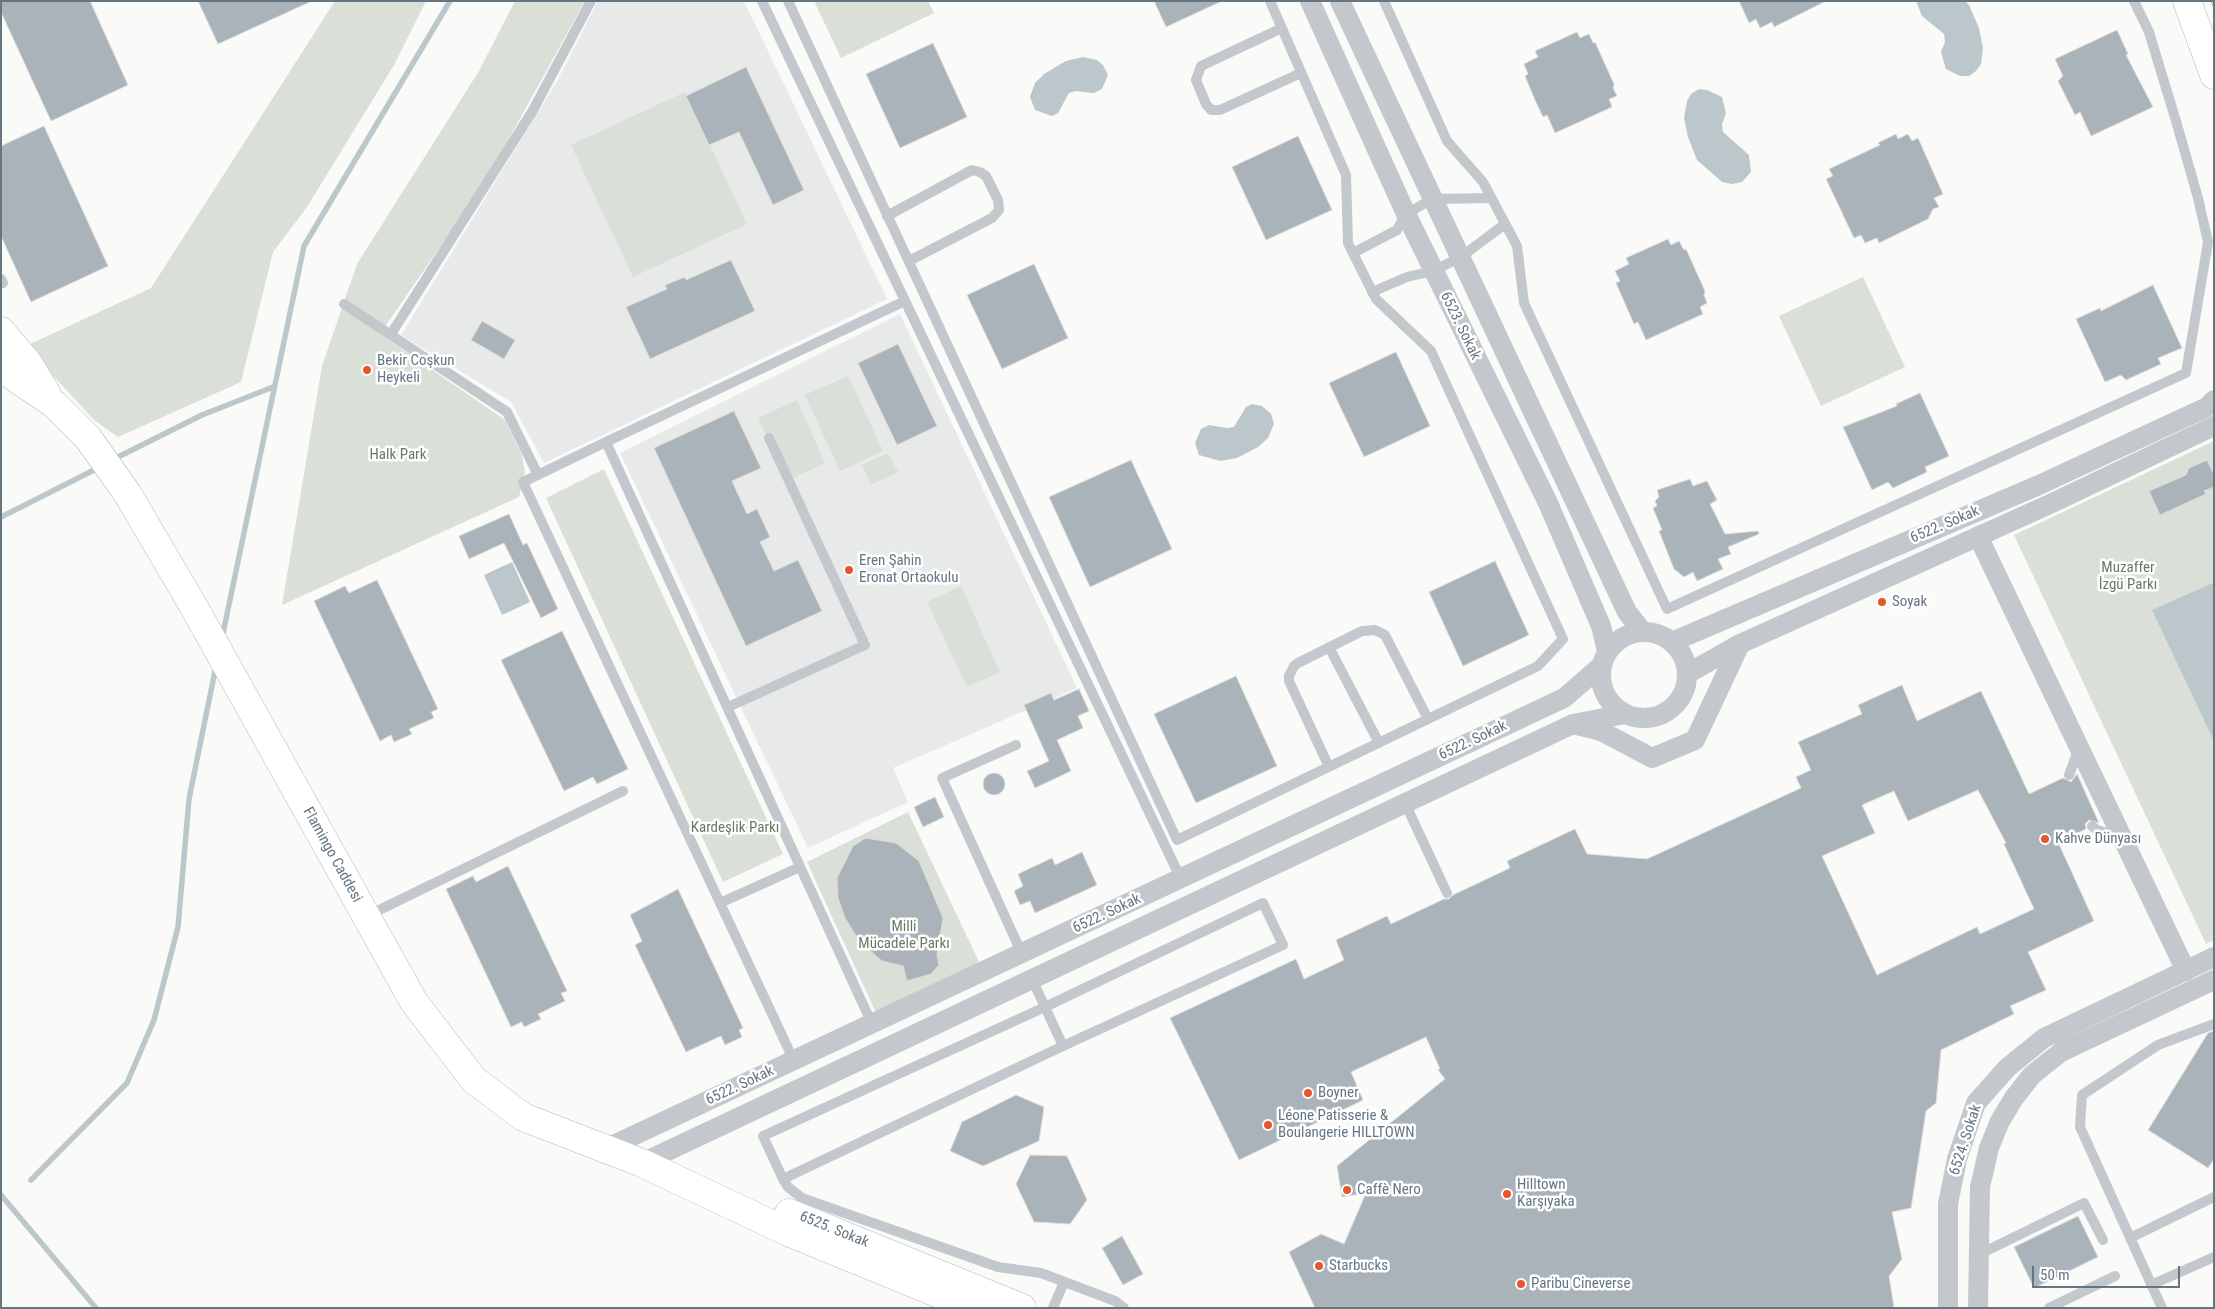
<!DOCTYPE html>
<meta charset="utf-8">
<style>
body{margin:0}
#map{position:relative;width:2215px;height:1309px;overflow:hidden;background:#fafaf8;font-family:"Roboto Condensed",sans-serif}
canvas{display:block}
.frame{position:absolute;inset:0;border:2px solid #657683;pointer-events:none}
.scale{position:absolute;left:2032px;top:1266px;width:148px;height:22px;box-sizing:border-box;border:2px solid #657683;border-top:0;padding-left:6px;font-size:15px;line-height:18px;white-space:nowrap;color:#657683;-webkit-text-stroke:4px #fff;paint-order:stroke}
</style>
<div id="map">
<canvas width="2215" height="1309"></canvas>
<div class="frame"></div>
<div class="scale">50 m</div>
</div>
<script>
const ctx = document.querySelector('canvas').getContext('2d');
ctx.lineJoin = 'round';
function fillPath(path, color) {
  ctx.fillStyle = color;
  ctx.fill(path, 'evenodd');
}
function poly(rows) {
  const path = new Path2D();
  for (const r of rows) {
    if (r.length === 3) {
      path.moveTo(r[0] + r[2], r[1]);
      path.arc(r[0], r[1], r[2], 0, 2 * Math.PI);
      continue;
    }
    path.moveTo(r[0], r[1]);
    for (let i = 2; i < r.length; i += 2) path.lineTo(r[i], r[i + 1]);
  }
  return path;
}
function stroke(path, color, width, dash) {
  ctx.strokeStyle = color;
  ctx.lineWidth = width;
  ctx.lineCap = dash ? 'butt' : 'round';
  ctx.setLineDash(dash || []);
  ctx.stroke(path);
}
function drawText(font, color, halo, rows, align = 'center') {
  ctx.font = font + ' "Roboto Condensed",sans-serif';
  ctx.lineWidth = 5;
  ctx.setLineDash([]);
  ctx.textBaseline = 'middle';
  ctx.strokeStyle = halo;
  ctx.fillStyle = color;
  for (const [text, x, y, turn = 0] of rows) {
    ctx.save();
    ctx.translate(x, y);
    ctx.rotate((+turn || 0) * Math.PI / 180);
    ctx.textAlign = isNaN(turn) ? turn : align;
    if (halo) ctx.strokeText(text, 0, 0);
    ctx.fillText(text, 0, 0);
    ctx.restore();
  }
}
fillPath(poly([
 [598,1,744,1,887,299,544,463,511,402,401,335,556,83],
 [900,314,1077,688,893,768,908,802,808,848,620,453]
]), '#e8e9e9');
fillPath(poly([
 [335,1,426,1,394,65,307,207,273,252,241,382,118,437,94,420,26,346,151,288],
 [515,1,585,1,486,180,380,334,505,420,522,455,525,473,519,497,282,605,322,366,357,264,479,71],
 [817,1,928,1,934,13,841,58,815,3],
 [685,92,747,224,633,277,571,145],
 [1863,277,1905,367,1821,406,1779,316],
 [848,376,883,451,840,471,805,395],
 [797,400,825,463,787,481,758,418],
 [2214,441,2214,940,2206,944,2014,535],
 [888,453,898,472,871,485,862,465],
 [604,469,783,854,723,882,546,498],
 [961,586,1000,672,967,687,927,602],
 [908,812,981,966,877,1015,807,862]
]), '#dadfd7');
fillPath(poly([
 [1916,1,1965,1,1969,5,1979,28,1983,48,1981,64,1976,71,1969,76,1960,76,1946,69,1941,52,1945,42,1944,34,1922,16],
 [1083,57,1097,60,1103,65,1108,75,1102,89,1094,93,1076,91,1069,93,1058,113,1052,116,1035,110,1030,97,1035,83,1044,74,1066,61],
 [1699,89,1707,90,1722,97,1726,113,1722,124,1723,132,1749,155,1751,172,1742,182,1732,184,1722,182,1697,160,1688,137,1684,118,1687,101,1691,94],
 [1252,404,1262,406,1271,414,1274,424,1268,438,1258,447,1237,458,1220,461,1199,455,1195,443,1201,429,1209,425,1227,428,1234,427,1246,407],
 [512,562,530,602,502,615,484,575],
 [2213,583,2214,585,2214,741,2152,610]
]), '#bbc7cb');
stroke(poly([
 [112,460,202,415,273,387],
 [1,517,100,467],
 [222,638,304,246,450,1],
 [31,1180,127,1083,154,1020,178,927,189,799,216,666],
 [1,1195,96,1308]
]), '#bbc7cb', 5.5);
const building = poly([
 [1,1,90,1,128,85,51,121,1,12,1,1],
 [198,1,312,1,218,44,198,1],
 [1154,1,1222,1,1166,27,1154,1],
 [1739,1,1826,1,1774,27,1772,22,1760,28,1756,19,1749,23,1739,1],
 [2117,30,2128,54,2126,55,2153,107,2091,136,2080,112,2075,115,2058,81,2063,76,2055,59,2117,30],
 [1577,32,1580,38,1589,34,1593,43,1595,42,1614,84,1613,88,1617,96,1609,99,1612,107,1555,133,1547,115,1543,117,1535,100,1525,76,1528,74,1524,64,1538,57,1535,51,1577,32],
 [933,43,967,117,900,148,866,74,933,43],
 [746,67,804,190,773,205,739,132,709,145,686,96,746,67],
 [44,126,108,266,31,302,1,236,1,146,44,126],
 [1896,134,1898,139,1908,134,1912,141,1918,138,1943,194,1934,198,1939,207,1933,209,1928,219,1879,243,1877,238,1865,243,1861,235,1854,238,1826,179,1833,176,1829,169,1880,145,1878,143,1896,134],
 [1298,136,1332,210,1266,240,1232,167,1298,136],
 [1668,239,1671,245,1679,241,1684,250,1686,249,1705,291,1704,295,1707,303,1700,307,1703,314,1646,340,1638,322,1634,324,1616,283,1620,281,1615,271,1629,264,1626,258,1668,239],
 [731,260,755,311,650,359,626,307,667,289,665,285,685,277,686,280,731,260],
 [1034,264,1068,338,1002,369,967,295,1034,264],
 [2153,285,2182,348,2158,358,2161,364,2126,380,2121,375,2105,382,2076,319,2100,308,2101,311,2153,285],
 [482,321,515,340,504,359,471,340,482,321],
 [898,344,937,426,897,445,858,363,898,344],
 [1396,352,1430,426,1364,457,1329,383,1396,352],
 [1920,393,1949,456,1925,467,1927,472,1893,488,1888,482,1872,490,1843,427,1897,406,1896,404,1920,393],
 [734,411,761,468,732,481,747,514,757,509,770,537,760,542,774,571,798,560,822,611,746,646,654,448,734,411],
 [1131,460,1172,549,1090,587,1049,497,1131,460],
 [2207,460,2214,475,2214,487,2204,491,2206,494,2160,515,2149,491,2186,475,2189,468,2207,460],
 [1690,479,1693,486,1707,481,1717,500,1710,504,1725,534,1758,531,1759,534,1728,547,1731,554,1718,559,1723,569,1697,581,1693,572,1684,577,1674,569,1659,531,1662,530,1653,508,1657,506,1655,501,1659,497,1657,490,1690,479],
 [509,514,523,545,527,543,558,609,541,618,504,543,469,559,459,536,509,514],
 [1495,561,1529,635,1463,666,1429,592,1495,561],
 [377,580,438,709,431,712,434,718,409,729,412,734,394,742,391,735,380,741,314,601,345,586,349,593,377,580],
 [562,631,628,769,597,784,593,777,564,791,501,660,562,631],
 [1236,676,1277,766,1196,803,1154,714,1236,676],
 [1902,685,1917,721,1981,691,2029,794,2063,778,2071,782,2077,774,2099,823,2089,820,2085,824,2086,829,2058,842,2094,921,2028,952,2046,990,2010,1006,2014,1014,1941,1050,1936,1103,1926,1111,1911,1208,1892,1212,1902,1259,1889,1276,1894,1308,1315,1308,1289,1252,1321,1234,1344,1244,1366,1193,1342,1197,1337,1166,1445,1079,1438,1070,1440,1069,1426,1037,1351,1072,1363,1100,1239,1160,1170,1018,1296,959,1304,979,1344,960,1336,940,1387,916,1391,924,1444,899,1449,899,1453,895,1510,868,1507,861,1575,829,1587,854,1647,859,1801,788,1796,777,1811,770,1798,742,1862,714,1858,705,1902,685],
 [1978,790,2006,843,2004,844,2034,909,1980,934,1977,927,1877,975,1822,856,1875,833,1862,805,1894,791,1908,821,1978,790],
 [1079,689,1089,711,1078,716,1083,728,1057,740,1071,771,1035,788,1027,771,1049,761,1024,705,1051,693,1054,700,1079,689],
 [994,784,11],
 [935,797,944,817,923,827,914,807,935,797],
 [866,838,896,843,919,861,943,918,937,955,939,965,931,974,907,981,903,966,882,961,860,942,845,918,838,898,837,878,853,846,866,838],
 [1082,852,1097,885,1035,913,1030,901,1020,905,1014,891,1023,886,1018,874,1052,858,1055,865,1082,852],
 [508,866,567,991,561,993,565,1001,538,1014,541,1019,524,1027,522,1022,511,1027,446,889,473,876,476,882,508,866],
 [678,889,743,1028,739,1030,742,1037,725,1045,721,1036,686,1052,635,945,642,941,630,915,678,889],
 [2214,1031,2214,1159,2208,1168,2148,1130,2208,1033,2214,1031],
 [1016,1095,1044,1107,1039,1141,983,1166,950,1151,962,1122,1016,1095],
 [1030,1155,1067,1156,1087,1200,1070,1224,1034,1222,1016,1184,1030,1155],
 [2078,1216,2098,1257,2034,1288,2014,1247,2078,1216],
 [1122,1236,1143,1274,1123,1285,1102,1248,1122,1236]
]);
fillPath(building, '#aab3b9');
stroke(building, '#dcdcda', 1);
const secondary = poly([
 [1,331,28,363,47,394],
 [1,365,8,373,54,404,88,438,127,493,194,607,414,1002,474,1080,523,1117,642,1163,788,1232,974,1308],
 [789,1213,1022,1308]
]);
const primary = poly([
 [2187,1,2214,75]
]);
stroke(secondary, '#b3babf', 29);
stroke(primary, '#b5babe', 29);
stroke(poly([
 [762,1,1181,879],
 [788,1,1177,840,1538,666,1563,639,1431,351,1376,299,1348,243,1346,175,1270,1],
 [1384,1,1447,141,1483,182,1517,246,1524,303,1667,609,2186,373,2208,242,2198,198,2176,121,2149,32,2134,1],
 [1282,28,1201,66,1196,80,1206,104,1211,110,1220,110,1301,73],
 [887,216,972,170,980,172,986,176,998,200,999,210,992,218,909,261],
 [1353,253,1397,230,1406,214,1432,199,1491,198],
 [1,279,3,283],
 [1372,292,1407,277,1433,271,1461,257,1505,224],
 [344,304,507,412,538,475],
 [391,334,532,112,591,1],
 [606,442,905,301],
 [1329,647,1379,743],
 [728,707,865,645,769,438],
 [1016,745,942,778,1022,954],
 [1329,767,1289,681,1289,676,1294,666,1298,663,1362,631,1375,630,1385,635,1428,719],
 [2069,775,2079,748],
 [1405,803,1447,893],
 [2092,826,2097,830,2121,837],
 [720,903,800,867],
 [367,916,623,791],
 [1032,979,1045,1007,763,1136,783,1179,1063,1046,1045,1007,1263,903,1283,945,1063,1046],
 [794,1061,523,482,606,442,872,1024],
 [783,1179,788,1187,802,1198,998,1267,1041,1273,1115,1301,1124,1308],
 [2130,1238,2214,1197],
 [1978,1255,2084,1203,2103,1240],
 [2151,1285,2214,1257],
 [1053,1308,1064,1282],
 [2049,1308,2115,1276],
 [2162,1308,2080,1127,2082,1095,2158,1045,2214,1024]
]), '#c3c8cc', 10);
stroke(poly([
 [1310,1,1406,214,1548,503,1601,626,1607,651],
 [1340,1,1627,612,1642,631],
 [1978,536,2186,971],
 [1644,675,43],
 [1672,642,2039,485,2207,407,2214,400],
 [1687,674,1740,644,2050,504,2214,426],
 [1577,725,1601,731,1652,758,1695,740,1740,644],
 [605,1149,1564,698,1601,666],
 [642,1163,1573,724,1625,714],
 [1948,1308,1948,1204,1957,1159,1976,1103,2007,1068,2044,1038,2214,957],
 [1978,1308,1980,1187,1989,1148,2000,1121,2014,1098,2032,1075,2061,1052,2214,980]
]), '#c3c8cc', 20);
stroke(secondary, '#fff', 28);
stroke(primary, '#fff', 28);
stroke(poly([
 [2211,1,2214,8]
]), '#a2aab0', 1);
for (const [x, y, r, color] of [
 [367,370,5,"#e4572e"],
 [849,570,5,"#e4572e"],
 [1882,602,5,"#e4572e"],
 [2045,839,5,"#e4572e"],
 [1308,1093,5,"#e4572e"],
 [1268,1125,5,"#e4572e"],
 [1347,1190,5,"#e4572e"],
 [1507,1194,5,"#e4572e"],
 [1319,1266,5,"#e4572e"],
 [1521,1284,5,"#e4572e"]
]) {
  const dot = new Path2D();
  dot.arc(x, y, r, 0, 2 * Math.PI);
  ctx.fillStyle = color;
  ctx.fill(dot);
  stroke(dot, '#fff', 2);
}
drawText('15px', '#657683', '#fff', [
 ["6523. Sokak",1460,326,64],
 ["6522. Sokak",1945,525,-23],
 ["6522. Sokak",1473,741,-25],
 ["Flamingo Caddesi",332,855,61],
 ["6522. Sokak",1107,914,-25],
 ["6522. Sokak",740,1086,-25],
 ["6524. Sokak",1966,1140,-72],
 ["6525. Sokak",834,1230,22]
]);
drawText('15px', '#657683', '#fff', [
 ["Bekir Coşkun",377,361],
 ["Heykeli",377,378],
 ["Eren Şahin",859,561],
 ["Eronat Ortaokulu",859,578],
 ["Soyak",1892,602],
 ["Kahve Dünyası",2055,839],
 ["Boyner",1318,1093],
 ["Léone Patisserie &",1278,1116],
 ["Boulangerie HILLTOWN",1278,1133],
 ["Hilltown",1517,1185],
 ["Karşıyaka",1517,1202],
 ["Caffè Nero",1357,1190],
 ["Starbucks",1329,1266],
 ["Paribu Cineverse",1531,1284]
], 'left');
drawText('15px', '#687a64', '#fff', [
 ["Halk Park",398,455],
 ["Muzaffer",2128,568],
 ["İzgü Parkı",2128,585],
 ["Kardeşlik Parkı",735,828],
 ["Milli",904,927],
 ["Mücadele Parkı",904,944]
]);
</script>
